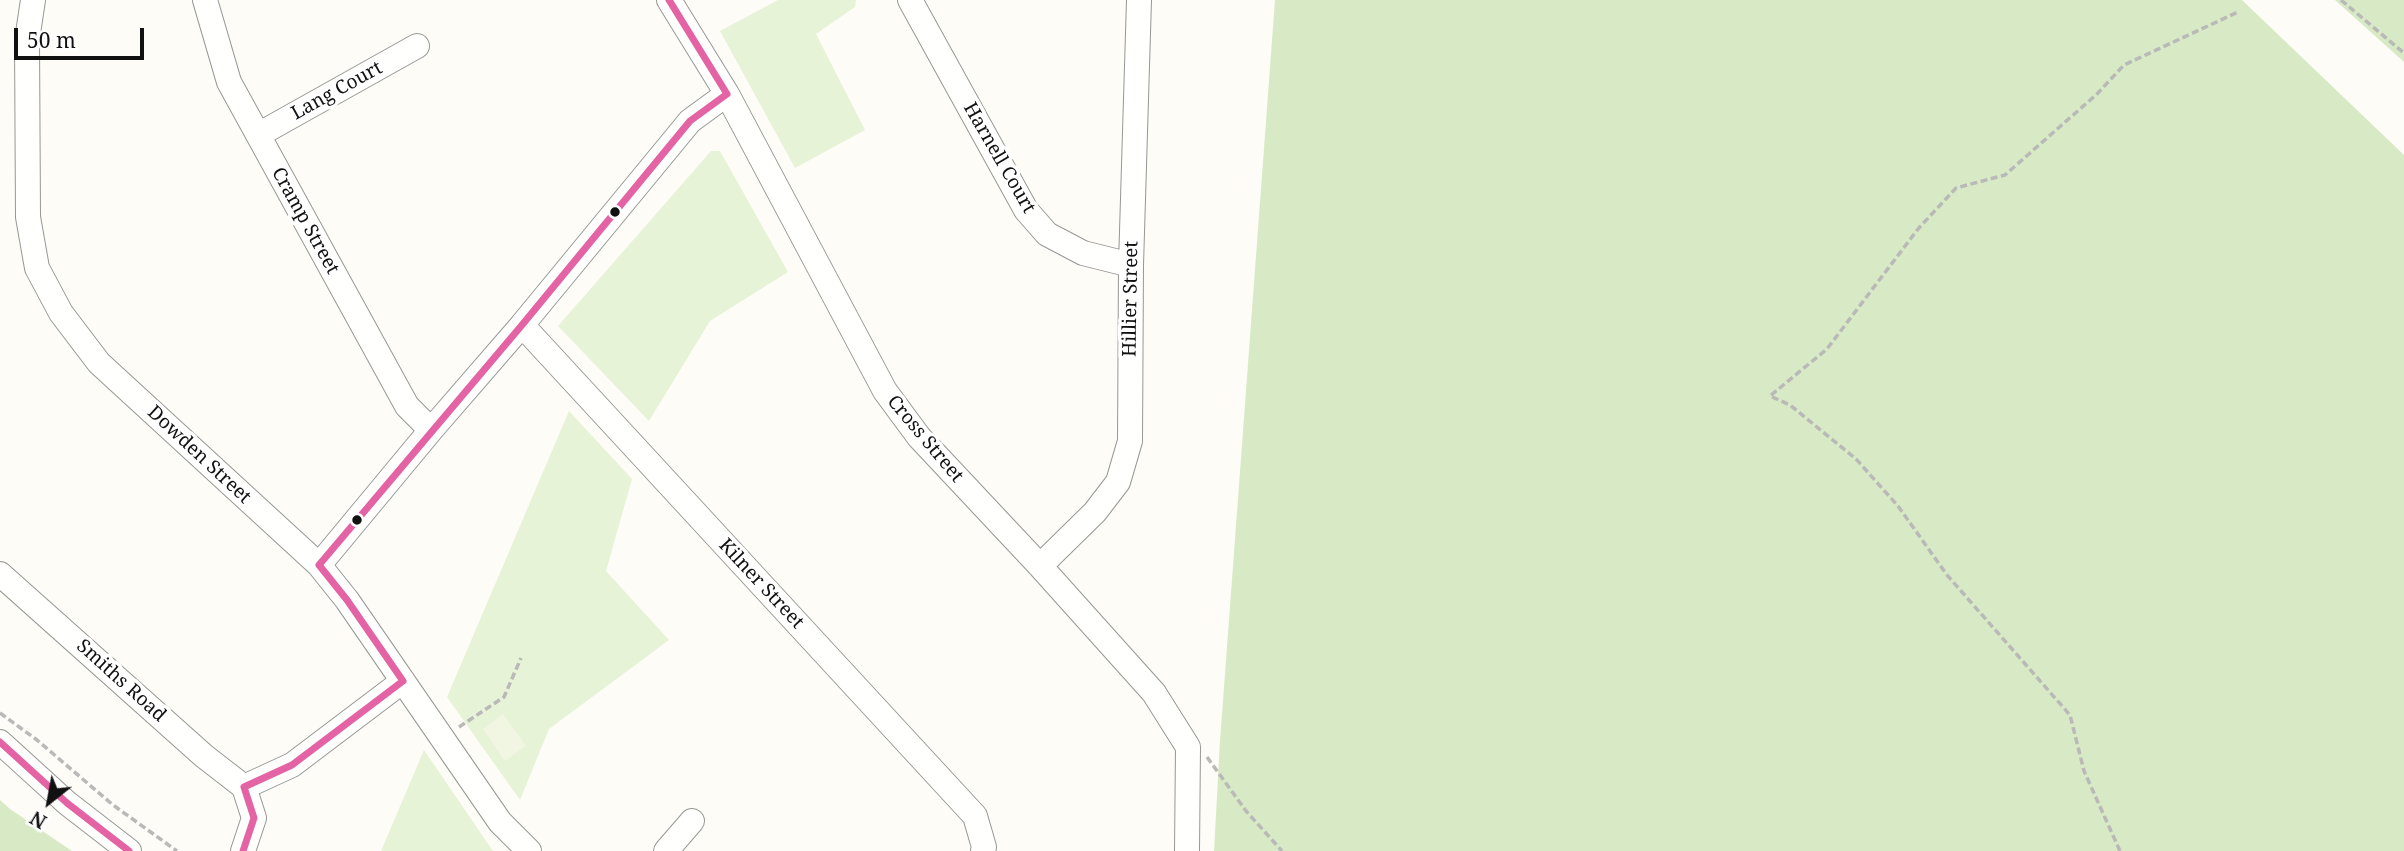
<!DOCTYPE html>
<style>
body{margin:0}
#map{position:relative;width:2404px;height:851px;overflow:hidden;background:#fdfcf7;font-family:"Noto Serif",serif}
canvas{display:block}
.north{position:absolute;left:14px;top:767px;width:70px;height:70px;-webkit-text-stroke:5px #fff;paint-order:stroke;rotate:211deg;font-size:19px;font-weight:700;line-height:28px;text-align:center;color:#111}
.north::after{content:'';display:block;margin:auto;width:24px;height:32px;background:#111;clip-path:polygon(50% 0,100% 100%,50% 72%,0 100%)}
.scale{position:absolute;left:14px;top:28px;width:130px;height:32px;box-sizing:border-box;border:4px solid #111;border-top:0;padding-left:9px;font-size:21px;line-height:24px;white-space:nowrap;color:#111;-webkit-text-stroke:5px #fff;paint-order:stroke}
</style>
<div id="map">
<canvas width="2404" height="851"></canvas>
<div class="north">N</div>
<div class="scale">50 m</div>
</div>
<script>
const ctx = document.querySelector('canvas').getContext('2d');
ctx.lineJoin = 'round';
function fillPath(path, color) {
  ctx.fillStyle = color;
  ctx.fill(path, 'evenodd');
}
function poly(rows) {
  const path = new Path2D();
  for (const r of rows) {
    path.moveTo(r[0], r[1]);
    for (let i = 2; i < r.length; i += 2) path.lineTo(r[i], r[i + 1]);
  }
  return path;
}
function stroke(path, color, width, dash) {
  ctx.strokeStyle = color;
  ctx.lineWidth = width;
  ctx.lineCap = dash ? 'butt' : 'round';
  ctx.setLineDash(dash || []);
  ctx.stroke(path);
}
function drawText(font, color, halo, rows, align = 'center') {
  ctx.font = font + ' "Noto Serif",serif';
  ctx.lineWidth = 7;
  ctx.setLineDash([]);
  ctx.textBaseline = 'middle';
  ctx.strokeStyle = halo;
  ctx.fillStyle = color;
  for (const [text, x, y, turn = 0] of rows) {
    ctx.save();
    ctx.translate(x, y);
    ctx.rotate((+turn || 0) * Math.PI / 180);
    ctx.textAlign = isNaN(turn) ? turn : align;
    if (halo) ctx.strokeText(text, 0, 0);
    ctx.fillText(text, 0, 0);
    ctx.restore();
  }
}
fillPath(poly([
 [778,0,856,0,855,7,816,34,865,130,795,168,720,31],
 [711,151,720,151,788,272,710,321,649,421,558,326],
 [569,411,632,479,606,571,669,640,549,729,520,800,447,697],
 [424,750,493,851,381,851]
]), '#e7f3d7');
fillPath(poly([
 [1275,0,2242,0,2404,155,2404,851,1214,851,1220,741],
 [2335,0,2404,0,2404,62],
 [0,800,10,809,72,851,0,851]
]), '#d8eac5');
fillPath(poly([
 [503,714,526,746,505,761,483,729]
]), '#f0f6e1');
const minor = poly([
 [33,0,27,40,28,217,37,268,61,313,99,363,319,565,347,600,500,822,529,851],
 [205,0,229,82,407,406,431,430],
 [669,0,727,94,885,391,919,437,1040,566,1154,693,1188,747,1187,851],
 [910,0,1026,210,1047,234,1083,253,1131,265],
 [258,135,417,46],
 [522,325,975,816,984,847,983,851],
 [319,565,431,430,522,325,690,121,727,94],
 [1040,566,1095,512,1118,482,1130,441,1131,265,1139,0],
 [0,574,204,756,244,787,254,818,243,851],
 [0,742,67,803,129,851],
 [244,787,292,765,403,681],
 [666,851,692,821]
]);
stroke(minor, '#979795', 26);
stroke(poly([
 [2341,0,2404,53],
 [0,713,37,740,113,805,177,851],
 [459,727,504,697,521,658],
 [1207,757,1246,811,1282,851],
 [2120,851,2084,771,2070,715,1947,575,1898,506,1856,459,1790,405,1770,396,1827,349,1918,229,1956,188,2005,175,2097,94,2124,65,2238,12]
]), '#b9b9b8', 3.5, [7, 3.5]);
stroke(minor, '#fffffe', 24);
stroke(poly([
 [669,0,727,94],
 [319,565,522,325,690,121,727,94],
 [319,565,347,600,403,681],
 [0,742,67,803,129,851],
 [244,787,292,765,403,681],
 [243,851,254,818,244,787]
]), '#e463a4', 7);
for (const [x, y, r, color] of [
 [615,212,6,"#111"],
 [357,520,6,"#111"]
]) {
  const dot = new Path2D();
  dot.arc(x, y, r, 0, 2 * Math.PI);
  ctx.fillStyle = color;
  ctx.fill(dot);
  stroke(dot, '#fff', 2.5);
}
drawText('19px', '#111', '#fff', [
 ["Lang Court",337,91,-29],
 ["Harnell Court",999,158,60],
 ["Cramp Street",305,221,61],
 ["Hillier Street",1131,299,-89],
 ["Cross Street",925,439,50],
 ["Dowden Street",199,455,43],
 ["Kilner Street",761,584,47],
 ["Smiths Road",121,681,42]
]);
</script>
